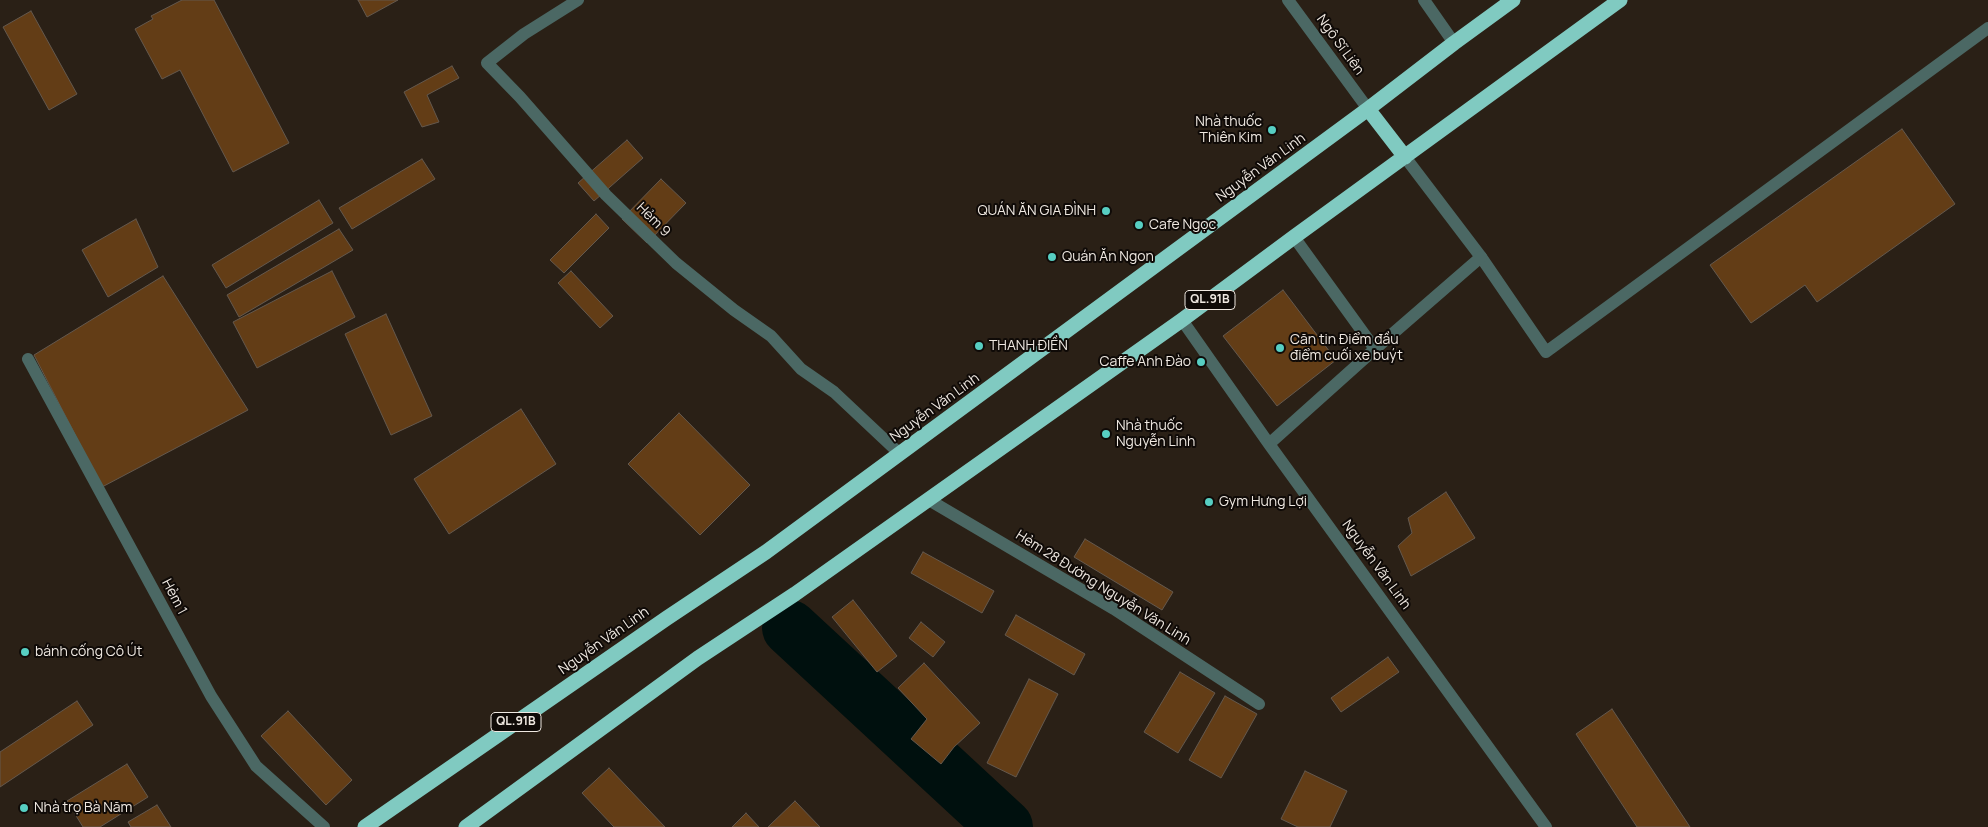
<!DOCTYPE html>
<meta charset="utf-8">
<style>
body{margin:0}
canvas{display:block;background:#2a2016}
</style>
<canvas width="1988" height="827"></canvas>
<script>
const ctx = document.querySelector('canvas').getContext('2d');
ctx.lineJoin = 'round';
function poly(rows) {
  const path = new Path2D();
  for (const r of rows) {
    path.moveTo(r[0], r[1]);
    for (let i = 2; i < r.length; i += 2) path.lineTo(r[i], r[i + 1]);
  }
  return path;
}
function stroke(path, color, width, dash) {
  ctx.strokeStyle = color;
  ctx.lineWidth = width;
  ctx.lineCap = dash ? 'butt' : 'round';
  ctx.setLineDash(dash || []);
  ctx.stroke(path);
}
function fillPath(path, color) {
  ctx.fillStyle = color;
  ctx.fill(path, 'evenodd');
}
function drawText(font, color, halo, rows, align = 'center') {
  ctx.font = font + ' Manrope,sans-serif';
  ctx.lineWidth = 4;
  ctx.setLineDash([]);
  ctx.textBaseline = 'middle';
  ctx.strokeStyle = halo;
  ctx.fillStyle = color;
  for (const [text, x, y, turn = 0] of rows) {
    ctx.save();
    ctx.translate(x, y);
    ctx.rotate((+turn || 0) * Math.PI / 180);
    ctx.textAlign = isNaN(turn) ? turn : align;
    if (halo) ctx.strokeText(text, 0, 0);
    ctx.fillText(text, 0, 0);
    ctx.restore();
  }
}
stroke(poly([
 [790,628,1005,827]
]), '#00100e', 56);
const building = poly([
 [182,0,214,0,289,143,233,172,180,70,162,79,135,29,153,19,151,16,182,0],
 [358,0,398,0,367,17,358,0],
 [31,11,77,94,49,110,3,27,31,11],
 [452,66,459,78,427,95,439,122,422,127,404,92,452,66],
 [1902,129,1955,204,1817,302,1805,285,1751,323,1710,265,1902,129],
 [627,140,643,158,594,201,578,183,627,140],
 [422,159,435,179,352,229,339,208,422,159],
 [661,179,686,203,647,243,622,219,661,179],
 [319,200,333,223,226,288,212,265,319,200],
 [596,214,609,228,564,273,550,260,596,214],
 [136,219,158,267,108,297,82,250,136,219],
 [339,229,353,250,239,317,227,295,339,229],
 [332,271,355,317,257,368,233,322,332,271],
 [571,271,613,316,600,328,558,283,571,271],
 [163,276,248,410,102,487,34,355,163,276],
 [1283,290,1336,360,1277,406,1223,336,1283,290],
 [386,314,432,416,391,435,345,334,386,314],
 [521,409,556,464,449,534,414,479,521,409],
 [679,413,750,485,700,535,628,464,679,413],
 [1446,492,1475,538,1411,576,1398,546,1412,533,1408,518,1446,492],
 [1085,539,1173,592,1162,610,1074,557,1085,539],
 [923,552,994,591,982,613,911,573,923,552],
 [853,600,897,656,877,672,832,617,853,600],
 [1016,615,1085,654,1074,675,1005,635,1016,615],
 [921,622,945,642,933,657,909,638,921,622],
 [1388,657,1399,672,1341,712,1331,698,1388,657],
 [924,663,980,723,954,747,941,764,911,739,927,719,898,688,924,663],
 [1180,672,1215,693,1178,753,1144,732,1180,672],
 [1029,679,1058,694,1016,777,987,763,1029,679],
 [1225,696,1257,714,1221,778,1189,760,1225,696],
 [77,701,93,725,0,787,0,752,77,701],
 [1612,709,1690,827,1637,827,1576,734,1612,709],
 [288,711,352,780,326,805,261,736,288,711],
 [127,764,148,797,100,827,83,827,67,801,127,764],
 [609,768,665,827,614,827,582,793,609,768],
 [1305,771,1347,791,1330,827,1298,827,1281,819,1305,771],
 [795,801,820,827,768,827,795,801],
 [157,805,171,827,131,827,128,822,157,805],
 [746,813,759,827,732,827,746,813]
]);
fillPath(building, '#633d16');
stroke(building, '#64584d', 1);
stroke(poly([
 [578,0,524,34,487,63,520,97,606,195,676,263,734,310,771,336,801,369,834,392,900,454],
 [1424,0,1454,43],
 [1405,157,1481,257,1546,352,1988,28],
 [1294,237,1375,349],
 [28,359,211,696,256,766,324,827],
 [929,500,1114,609,1259,704]
]), '#4b6864', 12);
stroke(poly([
 [1288,0,1368,109],
 [1182,320,1269,444,1546,827],
 [1269,444,1375,349,1481,257]
]), '#4b6864', 12);
stroke(poly([
 [1368,109,1405,157],
 [365,827,667,618,766,552,1368,109,1454,43,1513,0],
 [466,827,698,658,795,594,1182,320,1294,237,1620,0]
]), '#80cac1', 15);
for (const [x, y, r, color] of [
 [1272,130,5,"#57cec2"],
 [1106,211,5,"#57cec2"],
 [1139,225,5,"#57cec2"],
 [1052,257,5,"#57cec2"],
 [979,346,5,"#57cec2"],
 [1280,348,5,"#57cec2"],
 [1201,362,5,"#57cec2"],
 [1106,434,5,"#57cec2"],
 [1209,502,5,"#57cec2"],
 [25,652,5,"#57cec2"],
 [24,808,5,"#57cec2"]
]) {
  const dot = new Path2D();
  dot.arc(x, y, r, 0, 2 * Math.PI);
  ctx.fillStyle = color;
  ctx.fill(dot);
  stroke(dot, '#0f0a07', 2);
}
for (const [x, y, w] of [
 [1210,300,50],
 [516,722,50]
]) {
  const box = new Path2D();
  box.roundRect(x - w / 2, y - 9.5, w, 19, 4);
  ctx.fillStyle = '#0f0a07';
  ctx.fill(box);
  stroke(box, '#efe8e1', 1);
}
drawText('bold 12px', '#efe8e1', null, [
 ["QL.91B",1210,300],
 ["QL.91B",516,722]
]);
drawText('14px', '#efe8e1', '#0f0a07', [
 ["Ngô Sĩ Liên",1340,45,54],
 ["Nguyễn Văn Linh",1261,168,-36],
 ["Hẻm 9",653,220,45],
 ["Nguyễn Văn Linh",935,408,-36],
 ["Nguyễn Văn Linh",1376,565,54],
 ["Hẻm 28 Đường Nguyễn Văn Linh",1103,588,32],
 ["Hẻm 1",174,597,62],
 ["Nguyễn Văn Linh",604,641,-35]
]);
drawText('14px', '#efe8e1', '#0f0a07', [
 ["Nhà thuốc",1262,122,"right"],
 ["Thiên Kim",1262,138,"right"],
 ["QUÁN ĂN GIA ĐÌNH",1096,211,"right"],
 ["Cafe Ngọc",1149,225],
 ["Quán Ăn Ngon",1062,257],
 ["Căn tin Điểm đầu",1290,340],
 ["điểm cuối xe buýt",1290,356],
 ["THANH ĐIỀN",989,346],
 ["Caffe Anh Đào",1191,362,"right"],
 ["Nhà thuốc",1116,426],
 ["Nguyễn Linh",1116,442],
 ["Gym Hưng Lợi",1219,502],
 ["bánh cống Cô Út",35,652],
 ["Nhà trọ Bà Năm",34,808]
], 'left');
</script>
